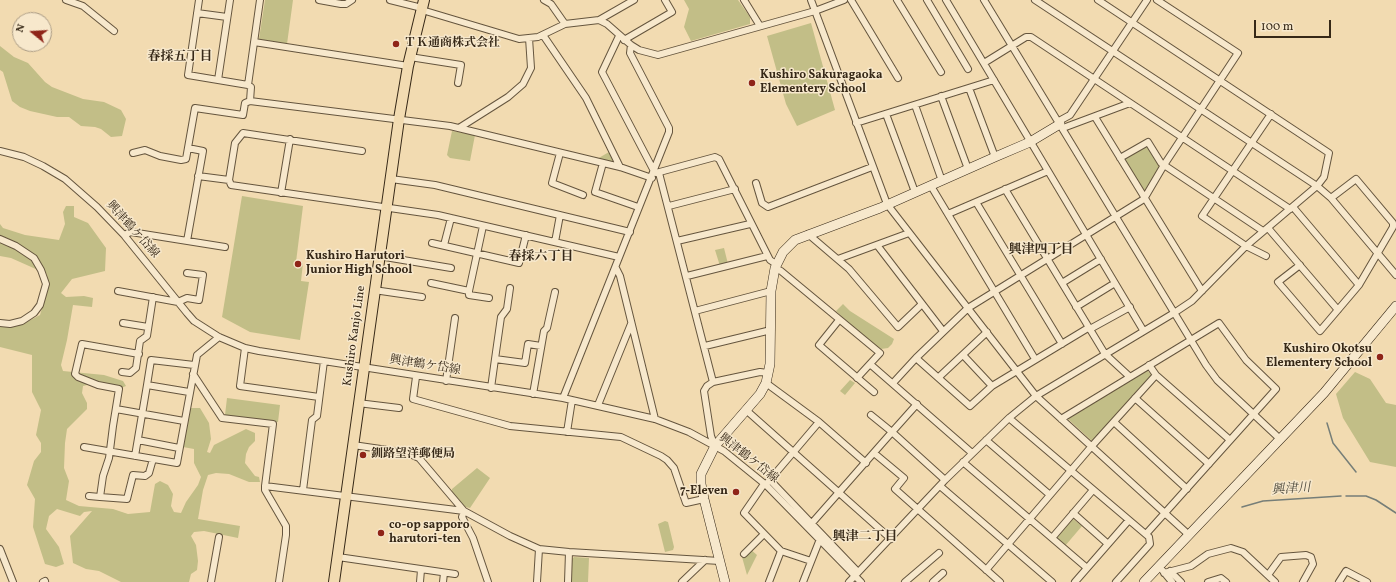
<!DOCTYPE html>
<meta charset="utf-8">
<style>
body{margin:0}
#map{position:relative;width:1396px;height:582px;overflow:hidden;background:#f2dbb1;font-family:Vollkorn,serif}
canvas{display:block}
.north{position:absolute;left:12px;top:12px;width:40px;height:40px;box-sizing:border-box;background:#f7e8cc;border:1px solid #aa9b84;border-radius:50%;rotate:288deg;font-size:11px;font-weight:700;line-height:16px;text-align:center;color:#362817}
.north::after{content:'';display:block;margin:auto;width:14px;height:18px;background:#8f2418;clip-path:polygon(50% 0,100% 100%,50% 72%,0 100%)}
.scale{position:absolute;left:1254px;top:20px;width:77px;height:18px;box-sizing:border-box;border:2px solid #362817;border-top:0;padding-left:5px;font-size:12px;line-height:14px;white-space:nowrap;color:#362817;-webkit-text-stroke:3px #f7e8cc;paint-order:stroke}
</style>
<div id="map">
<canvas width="1396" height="582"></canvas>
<div class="north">N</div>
<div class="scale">100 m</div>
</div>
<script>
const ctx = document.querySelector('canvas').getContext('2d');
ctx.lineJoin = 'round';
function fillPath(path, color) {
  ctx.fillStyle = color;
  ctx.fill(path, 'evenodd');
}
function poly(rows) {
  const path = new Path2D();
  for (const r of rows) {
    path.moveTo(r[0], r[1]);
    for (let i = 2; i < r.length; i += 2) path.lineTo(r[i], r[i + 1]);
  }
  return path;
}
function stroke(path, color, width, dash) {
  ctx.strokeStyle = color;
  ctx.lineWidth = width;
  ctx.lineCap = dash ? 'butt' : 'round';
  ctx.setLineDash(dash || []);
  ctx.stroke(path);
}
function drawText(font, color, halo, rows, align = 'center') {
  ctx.font = font + ' Vollkorn,"Noto Serif JP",serif';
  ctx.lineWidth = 3;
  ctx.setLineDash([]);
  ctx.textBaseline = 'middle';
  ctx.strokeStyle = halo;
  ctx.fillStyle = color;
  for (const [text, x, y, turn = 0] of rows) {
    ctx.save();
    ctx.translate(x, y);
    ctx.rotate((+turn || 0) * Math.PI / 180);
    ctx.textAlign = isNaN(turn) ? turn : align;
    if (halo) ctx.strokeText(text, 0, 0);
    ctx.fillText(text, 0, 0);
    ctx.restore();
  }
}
fillPath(poly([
 [265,0,293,0,287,44,259,39],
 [684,0,738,0,750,17,750,24,691,41,684,27,689,9],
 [811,23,835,110,797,126,786,104,767,36],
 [0,46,14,57,28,63,45,82,52,87,83,99,104,102,121,110,126,119,122,136,111,137,101,129,95,127,81,126,69,117,57,117,30,111,20,107,12,101,3,72,0,70],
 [452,131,475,135,470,161,450,158,447,155],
 [1147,145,1160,168,1146,191,1142,191,1123,159],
 [609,152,613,160,611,163,597,159],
 [242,196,303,206,296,262,303,263,301,281,309,282,300,340,250,332,222,317],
 [66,206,74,206,74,217,88,223,106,248,105,271,72,279,61,293,66,297,84,296,93,298,92,307,73,305,67,340,61,365,63,371,104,375,123,381,126,386,121,388,99,382,83,386,82,393,87,403,87,409,67,429,65,443,64,468,69,481,66,500,79,506,113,509,128,514,150,512,155,484,160,481,168,485,173,494,171,506,174,512,181,513,186,502,198,485,201,477,194,463,194,449,183,447,190,408,200,408,209,423,211,439,207,452,210,453,214,445,246,429,255,433,255,441,249,447,246,454,245,463,255,476,259,477,260,482,249,482,229,474,216,473,208,475,203,490,198,519,240,526,238,538,204,531,194,532,191,536,196,545,198,561,197,570,191,574,189,582,121,582,99,571,86,569,73,563,70,536,92,511,84,512,80,516,57,509,49,516,46,529,59,547,64,564,56,567,45,564,33,527,35,499,27,485,34,461,41,452,41,443,36,435,41,410,32,392,32,355,0,347,0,326,25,323,40,315,48,288,47,274,11,258,0,256,0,224,3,228,25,235,59,240,65,224,63,212],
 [724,248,728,264,720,266,715,250],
 [843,304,850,311,894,339,892,344,888,348,881,349,854,328,836,311],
 [1147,370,1152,376,1092,441,1068,419],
 [1355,372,1370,379,1386,403,1396,405,1396,467,1370,462,1343,418,1336,394],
 [850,380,855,383,845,395,840,391],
 [227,398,280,405,278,422,225,415],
 [477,468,490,478,470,508,465,507,452,492,452,489],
 [1072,518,1082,526,1065,546,1055,538],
 [665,521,668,522,674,547,673,550,665,552,658,524],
 [750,549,757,555,747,575,742,557],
 [574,557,589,558,588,582,571,582,572,559]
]), '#c2be87');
stroke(poly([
 [1327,423,1333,443,1356,472],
 [1346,496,1366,496,1376,500,1396,513],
 [1242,507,1263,501,1341,496]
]), '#767e78', 1.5);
const street = poly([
 [66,0,83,6,114,31],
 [199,0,188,75,248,85],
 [260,0,248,85,251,87,250,101,450,126,620,167,652,178],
 [319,0,341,4,346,4,352,0],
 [390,0,422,8],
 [544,0,551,4,565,24],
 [744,0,760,26],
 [811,0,887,204,1036,396,1189,535],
 [851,0,898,78],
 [897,0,941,72],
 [927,0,968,69],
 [946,0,1143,330],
 [984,0,1206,365,1217,380,1280,439],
 [1035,0,1317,186,1331,198,1396,275],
 [422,10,519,39,538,37,565,24,599,20,607,24,631,45,639,50,658,55,815,11,844,0],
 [197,13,227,17],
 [599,20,634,0],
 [543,35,586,98,620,167],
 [619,36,602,72,654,171],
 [624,40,672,12,665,0],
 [254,42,408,66],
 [410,57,461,65,458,83],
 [984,63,1026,37,1031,37,1290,209],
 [218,80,230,0],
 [969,88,995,157],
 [941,96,968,169],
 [915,105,942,181],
 [886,114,915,192],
 [1095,117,1202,291],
 [1059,121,1070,115,1147,0],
 [856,123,994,80],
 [459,128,508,97,523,84,531,68,529,38],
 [1063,128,1130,103],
 [0,151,24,157,43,166,65,179,97,207,124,235,187,313,194,321,219,337,245,348,259,351,563,398,655,419,689,432,724,451,766,485,861,582],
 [133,153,145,150,160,156,181,160,186,159,195,108,243,115,245,103,250,101],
 [560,153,552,183,583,195],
 [1120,158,1148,142,1161,163,1263,231],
 [603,163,595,192,638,207],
 [656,173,715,157,719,159,770,260,776,264],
 [659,173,713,382],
 [198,176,229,180,231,185,438,215,619,257],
 [391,179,435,185,630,232],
 [229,180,235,143,243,133,362,151],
 [756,183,762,203,768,207,872,167],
 [931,186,1035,359],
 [1005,189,1105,354,1130,377],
 [281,193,290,139],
 [976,202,1062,344],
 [669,206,735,189],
 [1293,207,1359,285],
 [948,214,1048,171],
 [1268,228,1338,310],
 [808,234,849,269,898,327,922,304],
 [124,235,131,232,225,247],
 [0,239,16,246,34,258,41,270,46,284,40,305,34,313,22,321,10,324,0,323],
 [187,241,203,151,188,148],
 [677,241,750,224],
 [555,242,560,215],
 [432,243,519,263,526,235],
 [444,245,451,218],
 [877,245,943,331],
 [379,256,451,268],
 [1266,256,1246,246,1202,216,1271,114],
 [838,259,909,233],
 [1300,265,1278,282,1320,331,1359,285,1393,227,1393,223,1356,179,1331,198],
 [616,268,620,276,655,419],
 [775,268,781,271,880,353,857,378],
 [687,276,767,256],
 [431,283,469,291,469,295,489,298],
 [1062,283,1101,259],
 [510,288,507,309,501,317,495,359,525,363,528,344,541,346],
 [374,290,422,297],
 [118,291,178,302,187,298,199,300,203,275,187,273],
 [469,291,483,226],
 [1076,307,1115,283],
 [695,311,771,291],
 [839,320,819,345,874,392],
 [123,323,148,327],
 [1090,329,1130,307],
 [705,346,771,330],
 [245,348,240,386,319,397],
 [963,355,992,386],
 [916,358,970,406,992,386,1088,328],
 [870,364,972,453],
 [1149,365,1156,375,1230,440],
 [122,372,130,373,136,368,140,341,147,336,153,297],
 [193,374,222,418,273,424,265,486,464,511,462,517,473,538,488,582],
 [416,377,413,399,510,426,621,437,661,456,667,460,674,468,686,503,704,499],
 [939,377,987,332],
 [446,381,455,318],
 [766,383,819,422,866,463],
 [893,383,916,358,968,308,1144,199,1164,165,1238,53,1157,0],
 [147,385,151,360,194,365],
 [491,388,495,359],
 [533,394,544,331,547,328,555,292],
 [563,398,669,132,669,128,630,53,631,45],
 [1135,398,1209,464],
 [358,403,399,408],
 [598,405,631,324],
 [116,409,184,421],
 [746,410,891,539],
 [871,415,892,432,917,404],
 [1009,418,1149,537,1150,544,1116,582],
 [1061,419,1219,323,1246,360,1276,389,1146,534],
 [1114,422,1187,489],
 [567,432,572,400],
 [138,440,179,448],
 [986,440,1050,495],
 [353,445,408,453,419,458,464,511,510,536,539,549,569,552,720,561],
 [715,446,711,436,704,391,707,386,713,382,760,372,768,373],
 [84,447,177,463,197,355,219,337],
 [874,453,904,478,895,489,1000,582],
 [135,456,147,385,189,392],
 [963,462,1087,568],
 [770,480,858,572],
 [768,482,819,422],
 [764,484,744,513,781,551,811,561],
 [265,486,265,490,286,526,286,535,279,582],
 [940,486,1052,582],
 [303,490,312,420,317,416,324,361],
 [89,496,100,497,103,476,109,458,113,426,119,389,98,385,78,377,75,374,82,344,139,354],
 [100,497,127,499,133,475,145,476,149,473,153,459],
 [1073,513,1108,544],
 [812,523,892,432,945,480],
 [1052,538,1093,490],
 [0,549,13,582],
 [744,554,764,534],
 [338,557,455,574],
 [986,570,1091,447,1156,375],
 [1163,571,1172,582],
 [1170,571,1181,582],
 [1164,573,1191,566,1208,554,1231,548,1243,552,1275,582],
 [1268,575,1281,557,1306,555,1311,557,1313,564,1303,582],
 [43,582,45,581],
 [211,582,219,537],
 [420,582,421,570],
 [443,582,444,573],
 [537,582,539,549],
 [568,582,569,552],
 [682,582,705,560],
 [769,582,781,551],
 [803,582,820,539],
 [849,582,945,480,1009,418,1036,396,1174,313,1192,301,1246,246,1317,186,1324,177,1329,153,1098,0],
 [905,582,939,553],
 [933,582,943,573],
 [1075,582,1129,520],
 [1208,582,1221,578,1226,582],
 [1339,582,1346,571,1367,582]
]);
const secondary = poly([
 [725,582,704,499,701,484,701,474,715,446,760,394,766,383,770,364,771,291,775,268,783,252,795,240,880,208,995,157,1030,142,1060,124],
 [1144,582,1324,393,1396,306]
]);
const primary = poly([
 [334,582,399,119,408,66,424,0]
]);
stroke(street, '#65553e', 8);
stroke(secondary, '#362817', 10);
stroke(primary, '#362817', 12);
stroke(street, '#f7e8cc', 6);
stroke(secondary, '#f7e8cc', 9);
stroke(primary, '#f2dbb1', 10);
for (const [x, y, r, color] of [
 [396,44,4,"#8f2418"],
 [752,83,4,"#8f2418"],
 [298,264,4,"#8f2418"],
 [1380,357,4,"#8f2418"],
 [363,455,4,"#8f2418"],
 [736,492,4,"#8f2418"],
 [381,533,4,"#8f2418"]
]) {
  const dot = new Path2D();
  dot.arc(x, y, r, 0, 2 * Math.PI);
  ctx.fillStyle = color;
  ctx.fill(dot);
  stroke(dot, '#f7e8cc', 1.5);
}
drawText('bold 12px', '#362817', '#f7e8cc', [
 ["ＴＫ通商株式会社",404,44],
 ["Kushiro Sakuragaoka",760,76],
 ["Elementery School",760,90],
 ["Kushiro Harutori",306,257],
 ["Junior High School",306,271],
 ["Kushiro Okotsu",1372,350,"right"],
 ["Elementery School",1372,364,"right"],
 ["釧路望洋郵便局",371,455],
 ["7-Eleven",728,492,"right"],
 ["co-op sapporo",389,526],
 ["harutori-ten",389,540]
], 'left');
drawText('12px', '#362817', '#f7e8cc', [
 ["興津鶴ケ岱線",132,230,48],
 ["Kushiro Kanjo Line",355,336,-82],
 ["興津鶴ケ岱線",425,366,9],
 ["興津鶴ケ岱線",748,459,38]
]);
drawText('bold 13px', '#362817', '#f7e8cc', [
 ["春採五丁目",180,58],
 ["興津四丁目",1041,251],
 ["春採六丁目",541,258],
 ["興津二丁目",865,538]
]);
drawText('italic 13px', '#504c3f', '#f7e8cc', [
 ["興津川",1291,490,-4]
]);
</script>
